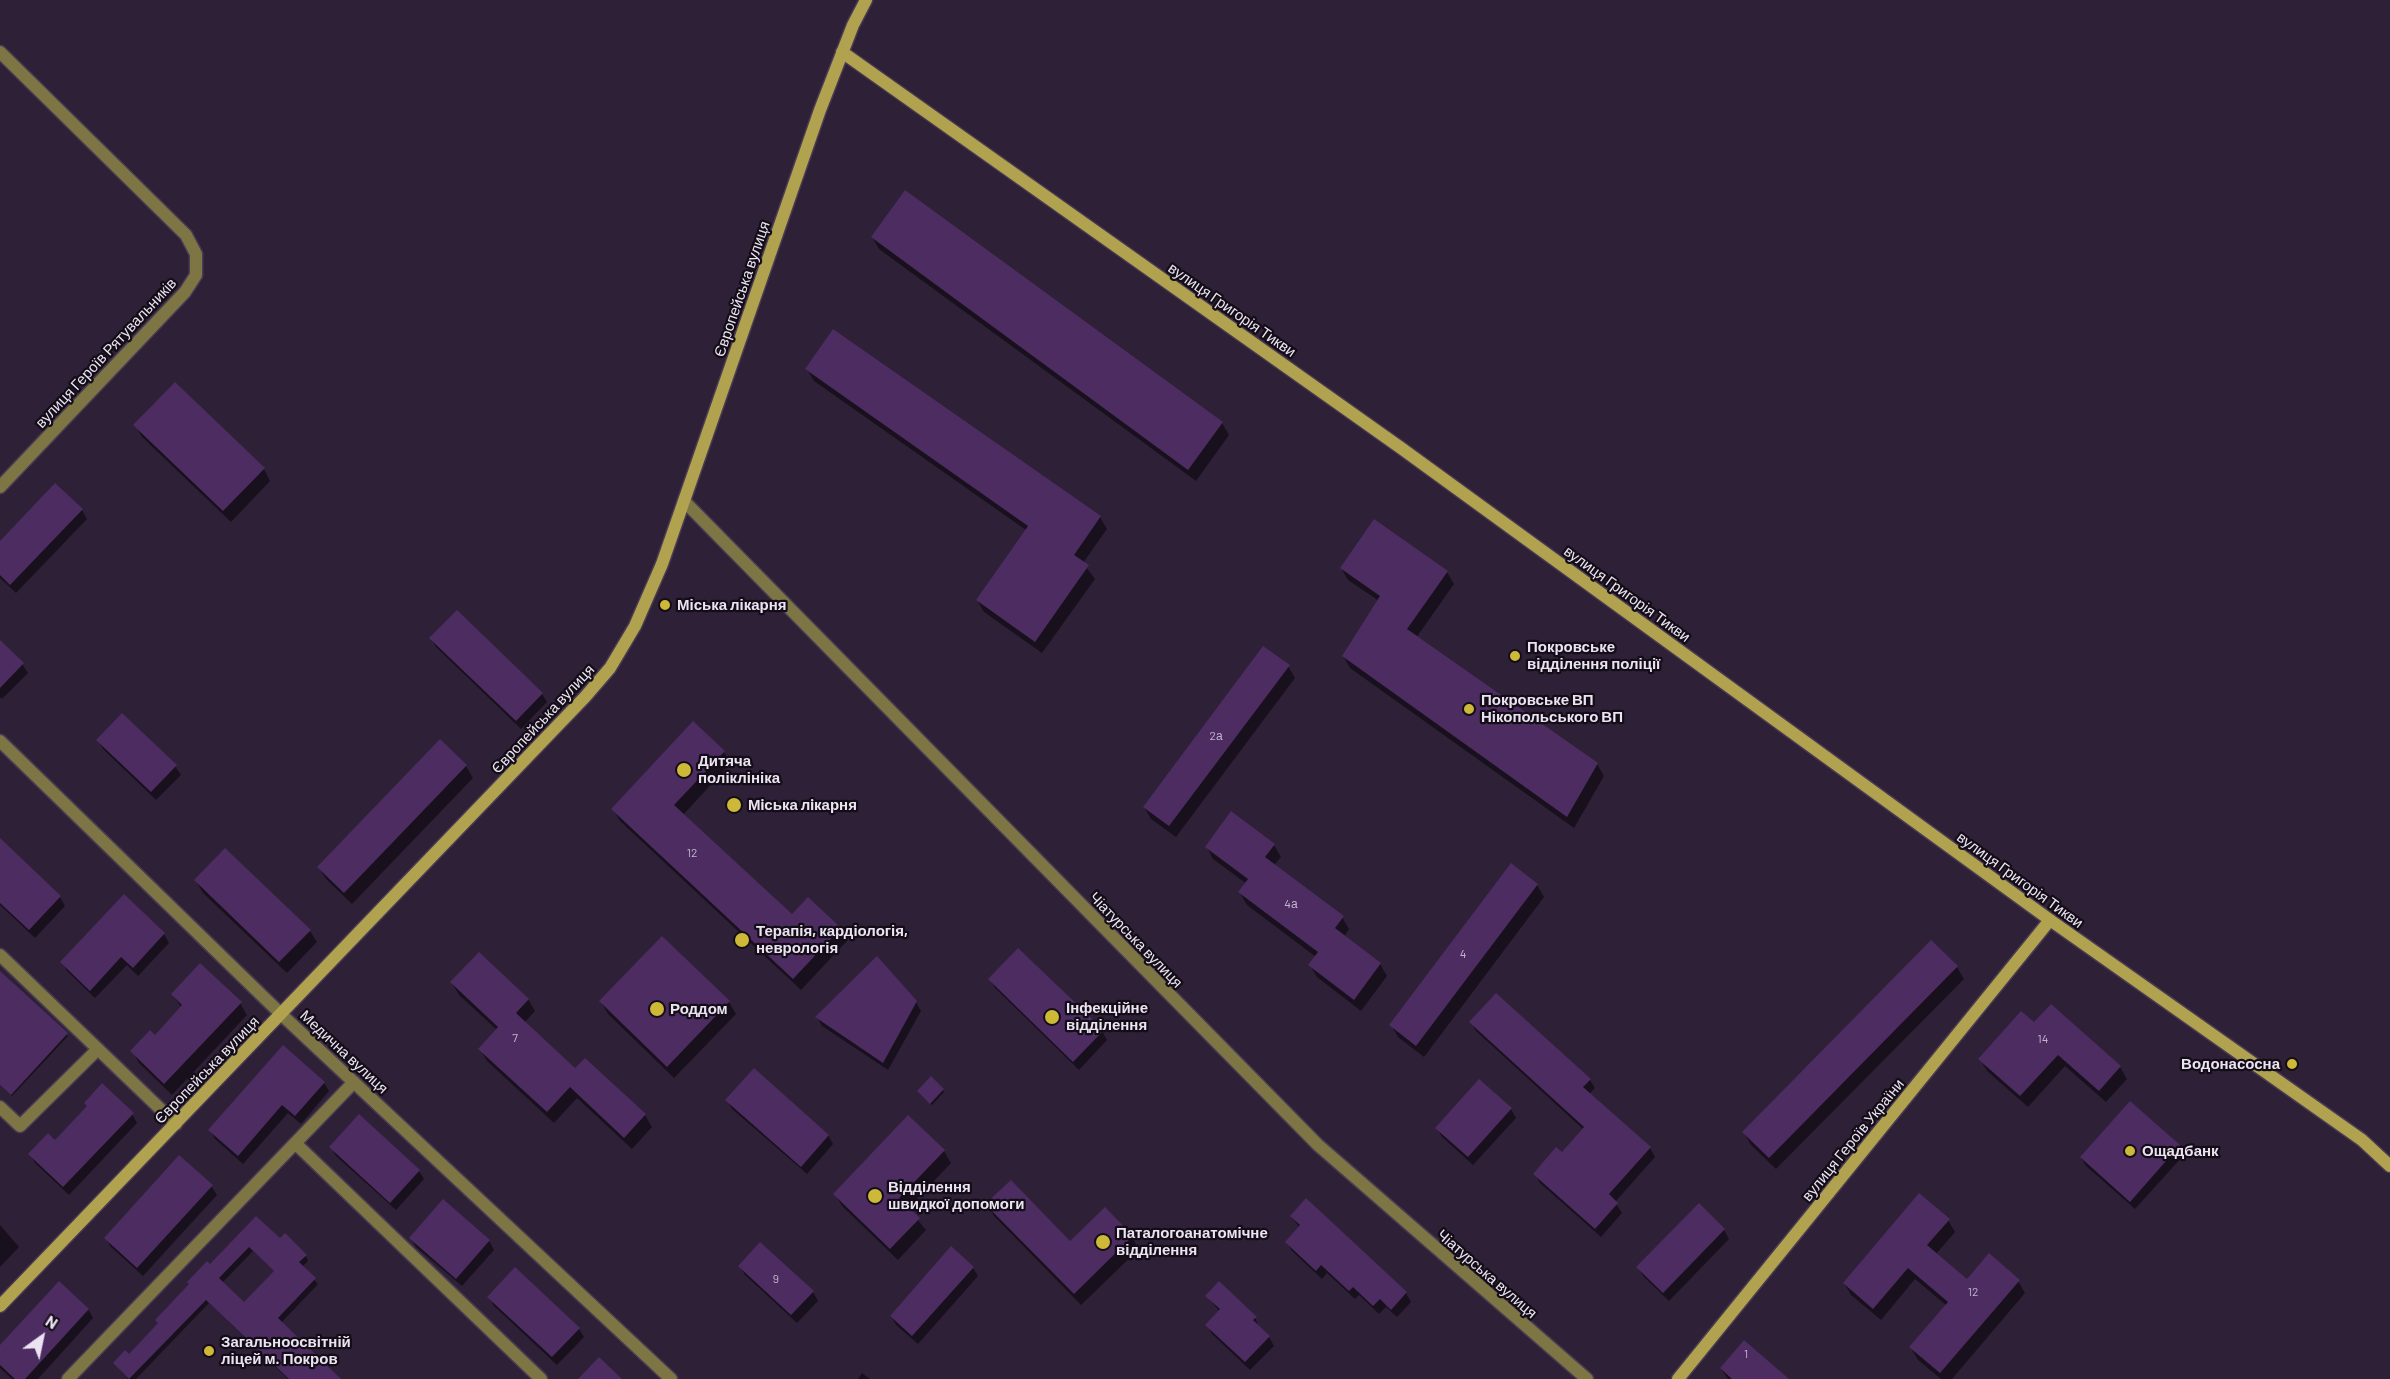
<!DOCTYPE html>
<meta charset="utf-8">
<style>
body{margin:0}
#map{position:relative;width:2390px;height:1379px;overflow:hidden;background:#2e2037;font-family:Barlow,sans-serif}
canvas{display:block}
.north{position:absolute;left:12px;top:1307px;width:60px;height:60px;-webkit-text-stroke:4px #130d17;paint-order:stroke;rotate:33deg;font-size:16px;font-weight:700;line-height:24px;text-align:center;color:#ece3f2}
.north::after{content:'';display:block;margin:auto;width:21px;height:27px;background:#ece3f2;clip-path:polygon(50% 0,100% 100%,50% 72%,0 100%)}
</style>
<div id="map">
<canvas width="2390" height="1379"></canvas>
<div class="north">N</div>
</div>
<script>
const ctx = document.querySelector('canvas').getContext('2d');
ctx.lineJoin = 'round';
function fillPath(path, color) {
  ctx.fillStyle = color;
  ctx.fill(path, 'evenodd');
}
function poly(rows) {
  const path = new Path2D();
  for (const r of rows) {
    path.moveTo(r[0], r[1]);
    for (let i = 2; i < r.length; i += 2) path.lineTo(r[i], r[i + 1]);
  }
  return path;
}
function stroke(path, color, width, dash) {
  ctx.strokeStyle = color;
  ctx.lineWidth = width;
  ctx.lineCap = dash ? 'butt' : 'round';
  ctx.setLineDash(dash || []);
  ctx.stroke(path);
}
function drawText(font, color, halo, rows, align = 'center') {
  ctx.font = font + ' Barlow,sans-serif';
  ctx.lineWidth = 4.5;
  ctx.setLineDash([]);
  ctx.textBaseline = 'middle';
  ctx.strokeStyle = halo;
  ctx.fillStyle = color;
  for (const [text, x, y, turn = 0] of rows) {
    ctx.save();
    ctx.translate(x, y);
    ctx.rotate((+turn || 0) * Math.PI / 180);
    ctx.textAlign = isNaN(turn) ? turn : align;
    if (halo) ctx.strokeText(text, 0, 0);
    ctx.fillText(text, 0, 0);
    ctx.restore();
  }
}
fillPath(poly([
 [872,237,1222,423,1229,435,1196,481,879,249],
 [834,331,1100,517,1107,529,1083,563,1095,579,1042,653,984,612,977,600,1026,530,814,381,807,369],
 [135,425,264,469,270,481,231,522,142,437],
 [82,510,87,519,16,593,0,578,0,543],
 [1341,568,1447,572,1454,584,1416,638,1597,764,1604,776,1574,828,1350,668,1343,656,1379,601,1348,580],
 [431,638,542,694,547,702,521,729,436,647],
 [0,642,22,664,28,673,2,699,0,697],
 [1288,666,1295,678,1176,837,1151,819,1144,807],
 [98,740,175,766,181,775,156,800,103,749],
 [440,741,466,766,473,778,352,904,326,879,319,868],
 [724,752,730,764,683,815,792,917,840,929,847,941,801,990,620,821,613,809],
 [0,840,60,897,65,906,35,938,0,905],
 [1274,845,1281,857,1274,865,1342,917,1349,929,1344,937,1380,964,1387,976,1361,1011,1317,977,1310,965,1316,957,1247,905,1240,893,1247,884,1213,859,1207,847],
 [196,881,310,931,317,942,287,973,203,893],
 [1537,885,1544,897,1424,1057,1398,1037,1391,1025],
 [124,897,164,934,169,943,138,976,127,965,95,998,67,971,62,962],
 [1957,967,1964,979,1776,1169,1751,1145,1744,1133],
 [0,973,68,1036,12,1096,0,1085],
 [990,979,1102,1031,1107,1040,1079,1070,995,988],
 [452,983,528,999,535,1011,524,1023,575,1071,585,1060,645,1115,652,1127,632,1149,577,1098,554,1123,487,1061,480,1049,497,1030,459,995],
 [172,994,240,1003,247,1015,172,1095,139,1063,132,1051,155,1037,182,1008],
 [601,1002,729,1002,736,1014,674,1078,608,1014],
 [916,1002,921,1011,888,1070,822,1026,817,1017],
 [1471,1022,1590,1080,1595,1088,1589,1094,1650,1148,1655,1157,1615,1202,1622,1213,1601,1237,1540,1183,1535,1174,1562,1154,1584,1130,1476,1031],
 [2034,1025,2120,1067,2127,1079,2106,1102,2065,1066,2028,1107,1987,1071,1980,1059],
 [324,1083,329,1091,301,1124,288,1113,243,1164,215,1139,210,1130],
 [943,1090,944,1092,932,1105,918,1092],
 [727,1100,828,1135,833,1144,807,1174,732,1109],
 [1511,1109,1516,1118,1473,1165,1442,1137,1437,1128],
 [132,1114,137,1123,69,1195,35,1163,30,1154,55,1142],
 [2179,1146,2184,1155,2135,1209,2086,1166,2081,1157],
 [331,1147,419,1171,424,1179,396,1210,336,1156],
 [944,1151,951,1163,908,1208,926,1230,898,1260,842,1206,835,1194],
 [211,1186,217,1195,143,1276,111,1247,106,1238],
 [1306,1200,1406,1293,1411,1302,1397,1317,1386,1307,1379,1314,1359,1295,1355,1299,1327,1273,1322,1279,1292,1251,1287,1242,1300,1228,1291,1216],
 [987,1204,1070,1243,1105,1209,1132,1237,1139,1249,1081,1305,994,1216],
 [1699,1206,1724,1230,1729,1239,1669,1301,1643,1276,1638,1267],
 [256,1218,280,1240,306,1256,308,1261,302,1267,318,1284,281,1323,339,1379,288,1379,209,1303,136,1379,128,1379,115,1364,129,1356],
 [253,1251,275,1272,244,1304,222,1283],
 [1948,1220,1955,1232,1936,1254,1967,1281,2018,1281,2025,1293,1952,1379,1941,1379,1918,1360,1911,1348,1947,1306,1915,1279,1881,1320,1851,1295,1844,1283],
 [0,1225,19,1247,0,1267],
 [411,1238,489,1241,494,1250,462,1286,416,1247],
 [740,1266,813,1292,818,1301,797,1323,745,1275],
 [973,1268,978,1276,918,1344,896,1325,891,1316],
 [1207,1296,1255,1317,1259,1328,1269,1337,1274,1346,1250,1370,1212,1334,1207,1325,1220,1312],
 [489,1297,579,1329,584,1337,557,1365,494,1306],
 [88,1309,93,1318,38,1379,12,1379,0,1368,0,1347],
 [1721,1369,1787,1379,1728,1379],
 [862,1373,870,1379,858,1379]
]), '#0007');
fillPath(poly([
 [905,190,1223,422,1188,470,871,237],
 [833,329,1101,516,1074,555,1089,565,1035,642,976,600,1028,526,805,369],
 [175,382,265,468,223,511,133,425],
 [55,483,83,509,10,585,0,575,0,541],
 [1374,519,1448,571,1407,629,1598,763,1567,817,1342,656,1380,596,1340,568],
 [457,610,543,693,516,721,429,638],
 [0,640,24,663,0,688],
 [1263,646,1290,665,1169,826,1143,807],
 [122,713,177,765,151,792,96,740],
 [693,721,725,751,674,805,792,914,808,897,841,928,793,979,611,809],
 [440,739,467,765,344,893,317,867],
 [1231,811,1275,844,1265,857,1344,916,1335,928,1381,963,1354,1000,1308,965,1318,952,1238,892,1248,879,1205,847],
 [0,838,61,896,29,930,0,903],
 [225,848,311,930,279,962,194,880],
 [1511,863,1538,884,1416,1046,1389,1025],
 [124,894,165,933,133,968,121,957,90,991,60,962],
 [662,936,730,1001,667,1067,599,1001],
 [1931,940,1958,966,1769,1158,1742,1132],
 [1018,948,1104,1030,1073,1062,988,979],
 [479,952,529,999,516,1013,575,1068,585,1058,646,1114,624,1138,570,1087,547,1112,478,1049,498,1027,450,982],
 [877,956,917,1001,883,1063,815,1017],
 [200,963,242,1002,164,1084,130,1051,150,1030,155,1035,182,1005,171,994],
 [0,971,68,1033,11,1095,0,1085],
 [1496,993,1591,1079,1583,1087,1651,1147,1609,1194,1618,1203,1595,1229,1533,1174,1556,1147,1562,1152,1584,1127,1469,1022],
 [2051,1004,2121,1066,2099,1091,2058,1055,2020,1096,1978,1059,2021,1011,2034,1022],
 [283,1045,325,1082,295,1116,282,1105,238,1156,208,1130],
 [754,1068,829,1135,801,1167,725,1100],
 [931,1076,944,1089,930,1104,917,1091],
 [1479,1079,1512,1108,1468,1157,1435,1128],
 [102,1083,134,1113,63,1187,28,1154,48,1133,55,1140,87,1106,84,1103],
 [2130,1101,2180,1145,2130,1202,2080,1157],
 [359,1114,420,1170,390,1203,329,1147],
 [908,1115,945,1150,899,1198,920,1218,890,1249,833,1194],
 [179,1155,213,1185,137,1268,104,1238],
 [1011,1180,1070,1241,1105,1207,1133,1236,1074,1294,985,1204],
 [1919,1193,1950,1219,1927,1245,1967,1279,1989,1253,2020,1280,1940,1373,1909,1347,1948,1302,1908,1268,1873,1309,1843,1283],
 [1306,1198,1407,1292,1391,1310,1380,1299,1373,1306,1353,1287,1349,1291,1321,1265,1316,1271,1285,1242,1300,1225,1290,1216],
 [443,1199,490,1240,456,1279,409,1238],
 [1699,1203,1725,1229,1663,1293,1636,1267],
 [256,1216,280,1238,285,1233,307,1255,299,1262,316,1278,278,1318,341,1379,289,1379,206,1300,129,1379,113,1363,125,1350,129,1354,158,1323,155,1320,189,1284,187,1282,207,1261,210,1264],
 [249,1247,274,1271,244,1302,219,1278],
 [760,1242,814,1291,791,1315,738,1266],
 [951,1246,974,1267,912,1336,890,1316],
 [515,1267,580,1328,552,1357,487,1297],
 [59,1281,89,1309,25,1379,15,1379,0,1365,0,1345],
 [1219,1281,1257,1317,1253,1320,1270,1336,1245,1362,1205,1325,1220,1309,1205,1296],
 [1744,1340,1789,1379,1732,1379,1720,1368],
 [599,1357,622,1379,578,1379]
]), '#4c2c61');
const street = poly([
 [0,52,186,235,196,254,196,275,185,292,0,487],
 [684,501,1318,1145,1587,1379],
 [0,741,282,1015,671,1379],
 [0,955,176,1124],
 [0,1107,20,1126,98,1049],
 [295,1143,541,1379],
 [68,1379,354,1082]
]);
const secondary = poly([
 [842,52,1401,448,2050,920,2362,1140,2390,1166],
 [0,1306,585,697,610,668,635,626,662,564,820,110,853,25,866,0],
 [1678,1379,2050,920]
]);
stroke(street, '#493b51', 15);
stroke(secondary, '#493b51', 15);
stroke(street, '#7e7544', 12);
stroke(secondary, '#b1a24f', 12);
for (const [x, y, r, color] of [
 [665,605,6,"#ceb837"],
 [1515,656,6,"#ceb837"],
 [1469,709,6,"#ceb837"],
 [684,770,8,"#ceb837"],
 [734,805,8,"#ceb837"],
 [742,940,8,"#ceb837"],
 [657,1009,8,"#ceb837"],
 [1052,1017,8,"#ceb837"],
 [2292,1064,6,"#ceb837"],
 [2130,1151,6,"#ceb837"],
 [875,1196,8,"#ceb837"],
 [1103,1242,8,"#ceb837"],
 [209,1351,6,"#ceb837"]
]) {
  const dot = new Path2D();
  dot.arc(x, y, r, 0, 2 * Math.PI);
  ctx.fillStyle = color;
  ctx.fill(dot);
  stroke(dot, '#130d17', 2);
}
drawText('12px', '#c4b5ce', null, [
 ["2а",1216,736],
 ["12",692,853],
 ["4а",1291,904],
 ["4",1463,954],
 ["7",515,1038],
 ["14",2043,1039],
 ["9",776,1279],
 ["12",1973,1292],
 ["1",1746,1354]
]);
drawText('15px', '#ece3f2', '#130d17', [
 ["Європейська вулиця",742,289,-71],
 ["вулиця Григорія Тикви",1232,310,35],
 ["вулиця Героїв Рятувальників",106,353,-47],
 ["вулиця Григорія Тикви",1627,594,36],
 ["Європейська вулиця",543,719,-47],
 ["вулиця Григорія Тикви",2020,880,36],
 ["Чіатурська вулиця",1136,940,46],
 ["Медична вулиця",344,1052,43],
 ["Європейська вулиця",207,1070,-46],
 ["вулиця Героїв України",1853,1140,-51],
 ["Чіатурська вулиця",1487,1274,41]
]);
drawText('bold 15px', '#ece3f2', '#130d17', [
 ["Міська лікарня",677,605],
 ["Покровське",1527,647],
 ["відділення поліції",1527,664],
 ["Покровське ВП",1481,700],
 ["Нікопольського ВП",1481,717],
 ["Дитяча",698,761],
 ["поліклініка",698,778],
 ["Мiська лiкарня",748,805],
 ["Терапія, кардіологія,",756,931],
 ["неврологія",756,948],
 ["Інфекційне",1066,1008],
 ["відділення",1066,1025],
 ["Роддом",670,1009],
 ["Водонасосна",2280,1064,"right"],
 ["Ощадбанк",2142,1151],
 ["Відділення",888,1187],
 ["швидкої допомоги",888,1204],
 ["Паталогоанатомічне",1116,1233],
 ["відділення",1116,1250],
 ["Загальноосвітній",221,1342],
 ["ліцей м. Покров",221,1359]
], 'left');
</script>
